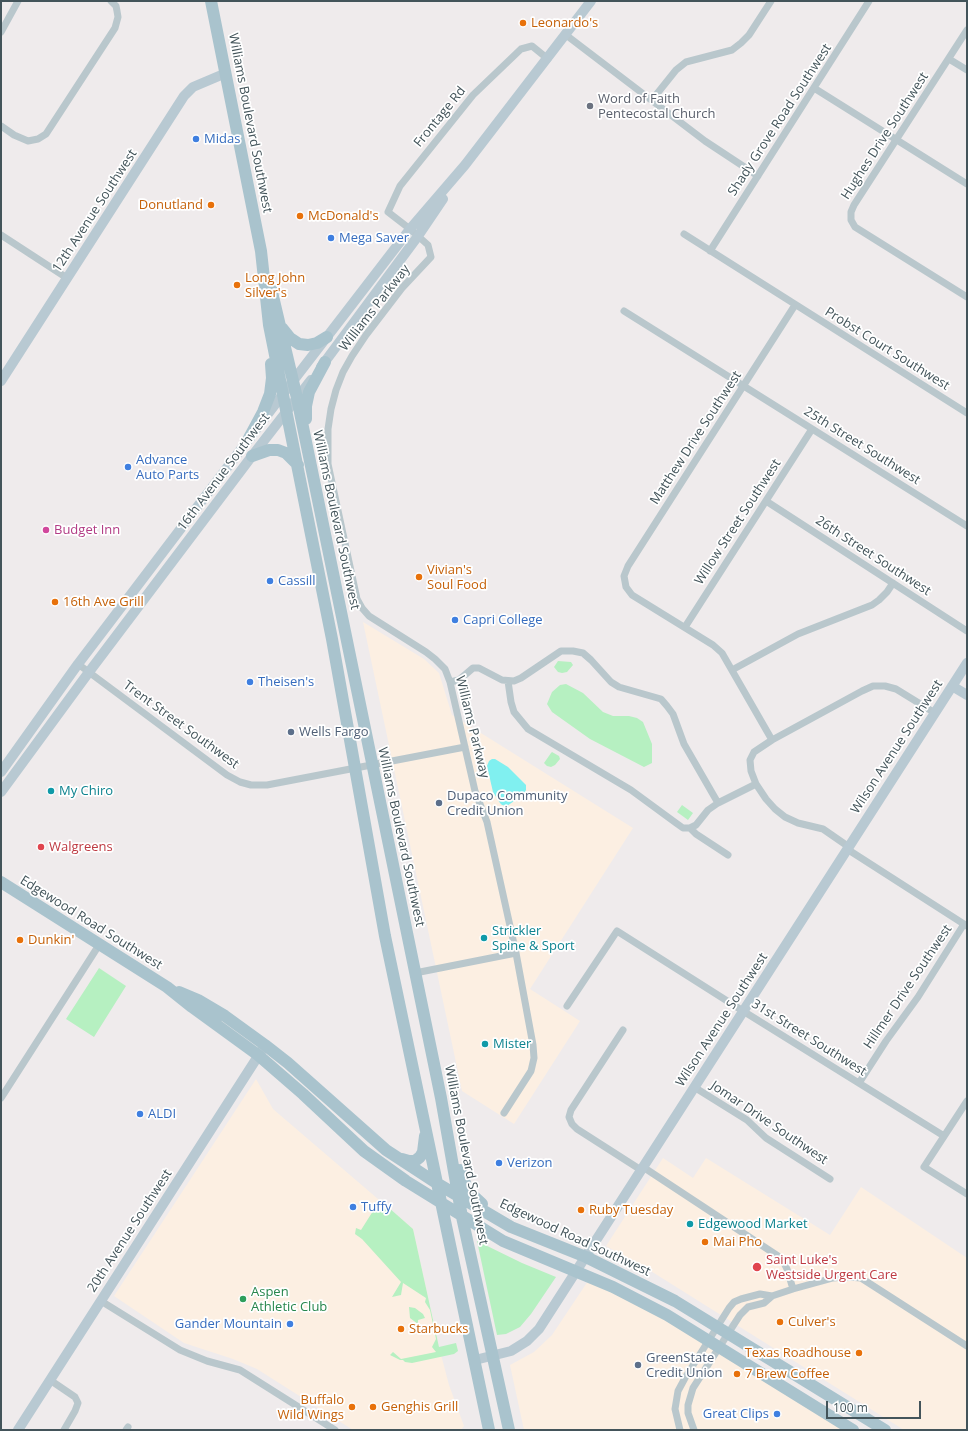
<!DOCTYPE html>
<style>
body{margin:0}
#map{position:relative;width:968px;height:1431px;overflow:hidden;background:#efebec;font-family:"Open Sans",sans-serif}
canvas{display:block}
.frame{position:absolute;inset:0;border:2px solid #43545a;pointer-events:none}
.scale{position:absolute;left:826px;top:1401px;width:95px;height:18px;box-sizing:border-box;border:2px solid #43545a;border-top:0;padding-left:5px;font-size:12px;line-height:14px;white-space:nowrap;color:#43545a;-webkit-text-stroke:3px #fff;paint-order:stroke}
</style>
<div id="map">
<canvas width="968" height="1431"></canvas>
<div class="frame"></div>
<div class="scale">100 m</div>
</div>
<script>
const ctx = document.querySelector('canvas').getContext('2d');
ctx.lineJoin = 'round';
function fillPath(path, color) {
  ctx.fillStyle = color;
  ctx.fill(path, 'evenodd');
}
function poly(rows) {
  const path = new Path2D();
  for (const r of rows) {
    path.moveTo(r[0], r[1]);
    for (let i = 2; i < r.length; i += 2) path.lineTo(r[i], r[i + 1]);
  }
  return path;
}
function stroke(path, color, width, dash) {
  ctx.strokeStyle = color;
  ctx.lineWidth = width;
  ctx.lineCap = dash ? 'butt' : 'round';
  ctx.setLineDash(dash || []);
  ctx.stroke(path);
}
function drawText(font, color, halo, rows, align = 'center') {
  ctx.font = font + ' "Open Sans",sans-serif';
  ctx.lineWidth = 3.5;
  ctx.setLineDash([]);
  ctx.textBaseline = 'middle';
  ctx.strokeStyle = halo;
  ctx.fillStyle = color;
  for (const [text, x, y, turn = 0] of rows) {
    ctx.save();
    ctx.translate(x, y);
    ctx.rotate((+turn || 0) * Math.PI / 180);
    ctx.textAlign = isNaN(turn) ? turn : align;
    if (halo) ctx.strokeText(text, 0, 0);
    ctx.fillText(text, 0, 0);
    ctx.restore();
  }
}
fillPath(poly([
 [363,622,424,659,439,673,452,715,633,828,530,989,580,1021,514,1124,462,1091],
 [256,1079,273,1109,413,1229,439,1347,449,1385,464,1426,461,1430,353,1430,257,1369,233,1359,184,1343,114,1296],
 [663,1158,693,1178,706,1158,830,1235,861,1187,967,1258,967,1430,904,1430,646,1268,606,1246],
 [588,1281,670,1320,845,1430,524,1430,510,1365,534,1352,552,1335]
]), '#fcefe2');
fillPath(poly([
 [558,661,571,662,573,665,567,672,562,673,558,672,554,667],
 [566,684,583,693,603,712,613,716,629,716,637,718,643,722,652,744,652,763,644,767,590,739,552,712,547,704,552,692,560,685],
 [552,752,559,756,560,759,555,765,551,767,547,766,544,763,551,753],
 [682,805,693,813,688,820,677,812],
 [99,968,126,986,94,1037,66,1019],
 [380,1200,413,1229,439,1347,456,1343,458,1351,454,1354,412,1363,405,1362,403,1360,400,1360,390,1355,393,1352,401,1359,436,1352,432,1347,436,1339,430,1310,425,1302,426,1298,403,1283,401,1295,392,1297,401,1282,362,1239,355,1234,356,1228,361,1230],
 [477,1241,522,1263,556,1277,531,1314,520,1327,506,1334,497,1335],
 [409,1307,415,1308,423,1314,425,1318,418,1320,418,1324,410,1318]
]), '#b6f0c1');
fillPath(poly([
 [492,759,495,759,508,767,526,785,526,790,524,794,507,806,502,805,500,803,493,792,487,766,489,761]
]), '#80f0f0');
stroke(poly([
 [967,30,854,205,851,212,851,220,855,227,967,297],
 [1,32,18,1],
 [566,35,705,141,758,176],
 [949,59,967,70],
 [814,88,967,184],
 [652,100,676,70,686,62,732,50,741,43,749,35,771,1],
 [1,126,14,135,28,141,38,139,46,134,115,28,118,17,117,11,116,6,111,1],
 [684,234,967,413],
 [1,235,67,278],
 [710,251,869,1],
 [795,305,628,566,624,576,626,587,632,595,713,645,722,653,772,740,754,752,750,760,751,771,756,784,766,799,775,809,785,817,798,823,823,829,849,847],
 [624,311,967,526],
 [766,501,967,631],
 [685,627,812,429],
 [78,664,227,775,240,782,251,785,267,785,465,747],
 [732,670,798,634,872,605,879,600,887,592,893,583],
 [508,681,511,702,514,712,528,729,631,790,676,823,683,828,690,828,696,825,708,810,718,803,756,784],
 [450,682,459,680,473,668,479,668,502,680,514,681,521,678,561,651,573,651,583,653,591,660,611,682,619,687,661,699,667,706,673,714,684,744,718,803],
 [772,740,862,691,873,686,885,686,896,689,935,713],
 [690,828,696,834,728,855],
 [847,849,967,926],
 [415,973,516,953],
 [567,1006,617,931,743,1011,944,1136],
 [623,1030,571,1110,569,1117,572,1124,577,1129,641,1170],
 [859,1083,886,1041,918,997,964,924],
 [694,1087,747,1120,766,1138,830,1179],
 [1,1098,99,945],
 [967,1101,924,1167,967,1194],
 [504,1113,531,1071,534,1058,533,1045,516,953,487,822,475,791,450,682,445,669,435,659,426,652,369,616,362,608,357,599,328,464,328,429,331,409,336,390,343,372,352,356,366,335,402,288,431,257,428,245,410,229,388,212,400,186,473,95,521,49,532,46,548,59],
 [643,1167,778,1256,784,1263,787,1269,793,1289],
 [101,1301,180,1350,207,1361,240,1370,335,1430],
 [50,1380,75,1397,78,1403,75,1411,64,1430],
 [126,1430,128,1427],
 [680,1430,675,1409,678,1391,685,1378,729,1308,734,1302,741,1299,760,1294,772,1296],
 [694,1430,688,1413,688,1405,693,1388,740,1315,748,1307,764,1303,772,1296,793,1289,833,1278,848,1277,861,1278,967,1346]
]), '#b9c7cc', 7);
stroke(poly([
 [321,367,418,236,443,199],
 [1,381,184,96,193,87,226,73],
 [952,686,967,695],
 [1,772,78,664,283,394,410,229,465,165,591,1],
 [1,792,89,672,252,456,311,380],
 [475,1360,511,1351,527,1341,539,1329,967,663],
 [18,1430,262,1050]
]), '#b8c9d2', 10);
stroke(poly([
 [211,1,261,251,269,325,332,639,385,936,489,1430],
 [271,288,297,398,441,1098,462,1217,509,1430],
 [282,328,290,338,299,344,308,345,317,343,327,337],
 [306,419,306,406,309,392,325,362],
 [249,438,263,412,270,394,272,378,271,364],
 [252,456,269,450,278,450,286,453,298,465],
 [1,882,167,987,192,1007,258,1055,303,1094,364,1151,406,1181,503,1241,613,1287,667,1315,853,1430],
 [179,992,198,1000,225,1016,265,1045,288,1063,386,1150,438,1184,511,1227,586,1257,675,1301,885,1430],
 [402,1159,409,1161,415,1161,420,1157,423,1152,425,1136],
 [460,1170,468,1191,482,1204]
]), '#a9c3cd', 12);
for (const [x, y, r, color] of [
 [523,23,4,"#e8710a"],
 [590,106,4,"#6b7280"],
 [196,139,4,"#3f7fe0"],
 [211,205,4,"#e8710a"],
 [300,216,4,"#e8710a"],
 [331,238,4,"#3f7fe0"],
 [237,285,4,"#e8710a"],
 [128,467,4,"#3f7fe0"],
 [46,530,4,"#d1479c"],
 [419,577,4,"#e8710a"],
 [270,581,4,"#3f7fe0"],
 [55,602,4,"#e8710a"],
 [455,620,4,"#3f7fe0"],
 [250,682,4,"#3f7fe0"],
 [291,732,4,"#5c6f8a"],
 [51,791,4,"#0f9aa8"],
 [439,803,4,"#5c6f8a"],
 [41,847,4,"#e0444e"],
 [484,938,4,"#0f9aa8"],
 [20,940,4,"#e8710a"],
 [485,1044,4,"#0f9aa8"],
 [140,1114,4,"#3f7fe0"],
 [499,1163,4,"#3f7fe0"],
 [353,1207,4,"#3f7fe0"],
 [581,1210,4,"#e8710a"],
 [690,1224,4,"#0f9aa8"],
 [705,1242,4,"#e8710a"],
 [757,1267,5,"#e0444e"],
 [243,1299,4,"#2e9e5b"],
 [780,1322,4,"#e8710a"],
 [290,1324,4,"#3f7fe0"],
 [401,1329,4,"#e8710a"],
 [859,1353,4,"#e8710a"],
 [638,1365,4,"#5c6f8a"],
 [737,1374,4,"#e8710a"],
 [352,1407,4,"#e8710a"],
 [373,1407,4,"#e8710a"],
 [777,1414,4,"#3f7fe0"]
]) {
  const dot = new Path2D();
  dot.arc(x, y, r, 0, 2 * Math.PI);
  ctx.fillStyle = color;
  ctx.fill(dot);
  stroke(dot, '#fff', 1.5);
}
drawText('13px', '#c56008', '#fff', [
 ["Leonardo's",531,23],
 ["Donutland",203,205,"right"],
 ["McDonald's",308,216],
 ["Long John",245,278],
 ["Silver's",245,293],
 ["Vivian's",427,570],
 ["Soul Food",427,585],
 ["16th Ave Grill",63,602],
 ["Dunkin'",28,940],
 ["Ruby Tuesday",589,1210],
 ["Mai Pho",713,1242],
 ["Culver's",788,1322],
 ["Starbucks",409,1329],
 ["Texas Roadhouse",851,1353,"right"],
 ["7 Brew Coffee",745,1374],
 ["Buffalo",344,1400,"right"],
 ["Wild Wings",344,1415,"right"],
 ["Genghis Grill",381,1407]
], 'left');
drawText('13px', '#5b616d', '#fff', [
 ["Word of Faith",598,99],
 ["Pentecostal Church",598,114]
], 'left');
drawText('13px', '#43545a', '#fff', [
 ["Frontage Rd",440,117,-51],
 ["Shady Grove Road Southwest",780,120,-57],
 ["Williams Boulevard Southwest",250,123,79],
 ["Hughes Drive Southwest",885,136,-57],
 ["12th Avenue Southwest",95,211,-57],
 ["Williams Parkway",375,308,-52],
 ["Probst Court Southwest",887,349,32],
 ["Matthew Drive Southwest",696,438,-57],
 ["25th Street Southwest",862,446,32],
 ["16th Avenue Southwest",224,472,-53],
 ["Williams Boulevard Southwest",336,520,78],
 ["Willow Street Southwest",738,522,-57],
 ["26th Street Southwest",873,556,33],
 ["Trent Street Southwest",181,725,36],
 ["Williams Parkway",472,727,76],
 ["Wilson Avenue Southwest",897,747,-57],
 ["Williams Boulevard Southwest",401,837,78],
 ["Edgewood Road Southwest",91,923,32],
 ["Hillmer Drive Southwest",908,987,-56],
 ["Wilson Avenue Southwest",722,1020,-57],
 ["31st Street Southwest",809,1038,32],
 ["Jomar Drive Southwest",769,1123,34],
 ["Williams Boulevard Southwest",466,1155,79],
 ["20th Avenue Southwest",130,1231,-57],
 ["Edgewood Road Southwest",575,1238,25]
]);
drawText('13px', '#366cbe', '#fff', [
 ["Midas",204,139],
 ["Mega Saver",339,238],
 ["Advance",136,460],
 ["Auto Parts",136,475],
 ["Cassill",278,581],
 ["Capri College",463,620],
 ["Theisen's",258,682],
 ["ALDI",148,1114],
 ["Verizon",507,1163],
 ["Tuffy",361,1207],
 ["Gander Mountain",282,1324,"right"],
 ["Great Clips",769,1414,"right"]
], 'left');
drawText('13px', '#b23c85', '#fff', [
 ["Budget Inn",54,530]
], 'left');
drawText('13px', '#4e5e75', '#fff', [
 ["Wells Fargo",299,732],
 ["Dupaco Community",447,796],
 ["Credit Union",447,811],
 ["GreenState",646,1358],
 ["Credit Union",646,1373]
], 'left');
drawText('13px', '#0d838f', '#fff', [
 ["My Chiro",59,791],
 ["Strickler",492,931],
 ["Spine & Sport",492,946],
 ["Mister",493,1044],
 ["Edgewood Market",698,1224]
], 'left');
drawText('13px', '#be3a42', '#fff', [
 ["Walgreens",49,847],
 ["Saint Luke's",766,1260],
 ["Westside Urgent Care",766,1275]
], 'left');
drawText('13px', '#27864d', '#fff', [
 ["Aspen",251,1292],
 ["Athletic Club",251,1307]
], 'left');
</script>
